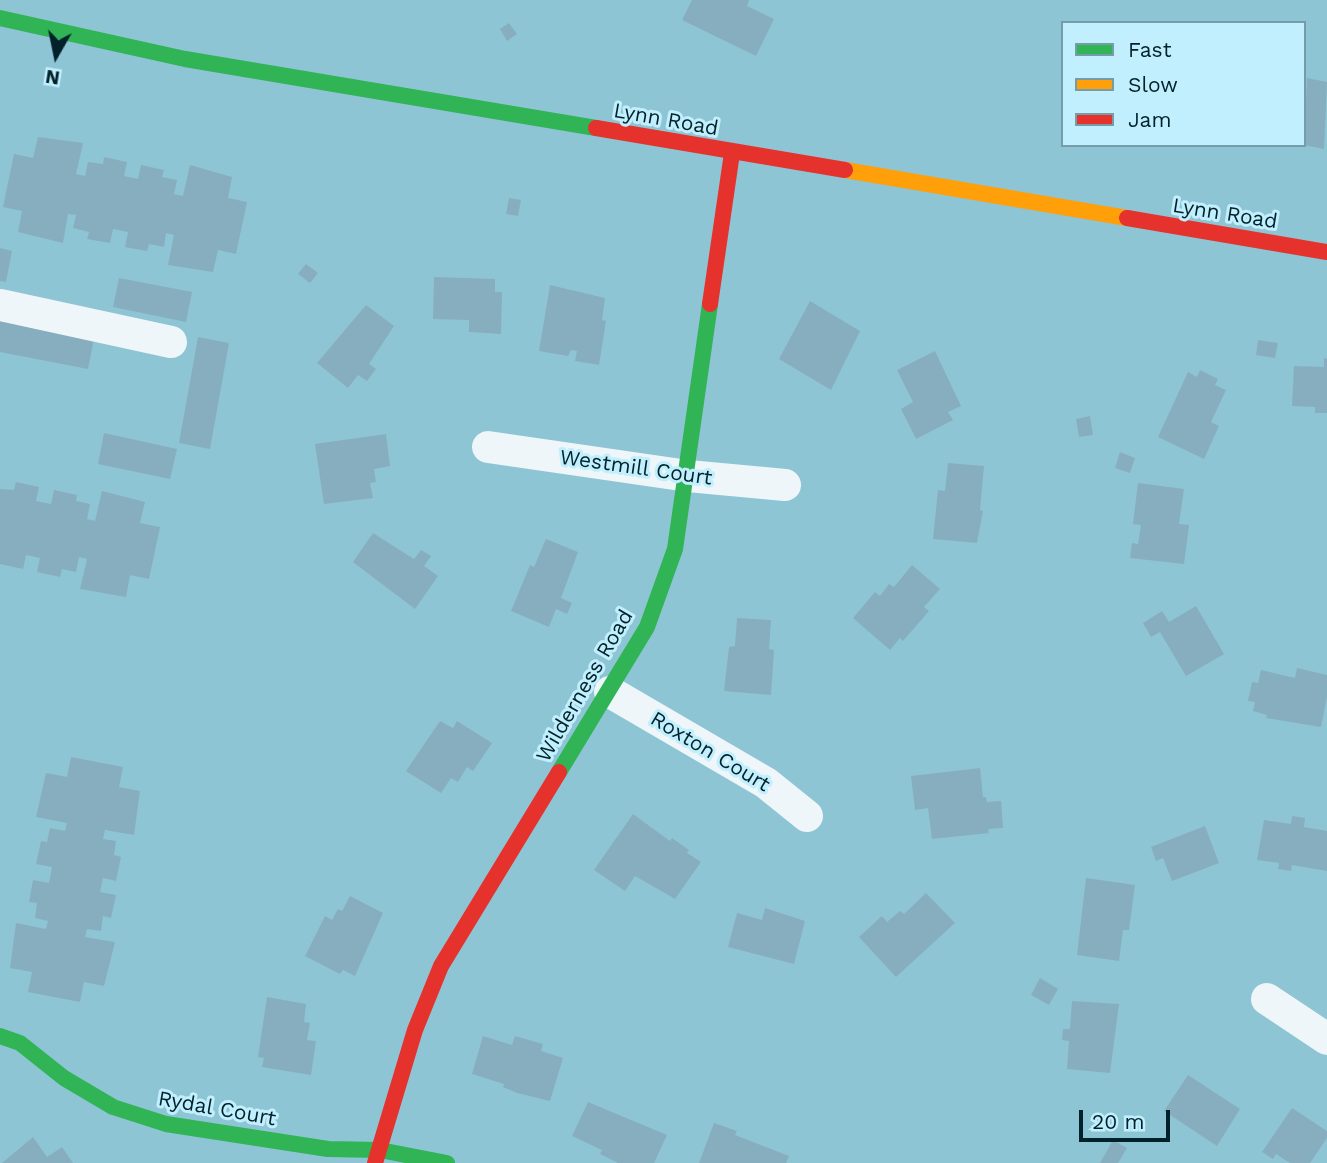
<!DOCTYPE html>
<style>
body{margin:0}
#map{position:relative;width:1327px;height:1163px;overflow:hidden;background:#8ec5d5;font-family:"Work Sans",sans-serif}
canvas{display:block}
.legend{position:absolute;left:1061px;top:21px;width:245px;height:126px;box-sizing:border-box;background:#c1effd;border:2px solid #749da9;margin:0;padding:9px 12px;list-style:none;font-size:21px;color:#01222a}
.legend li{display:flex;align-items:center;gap:14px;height:35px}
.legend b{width:35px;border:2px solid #749da9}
.north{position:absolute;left:21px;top:21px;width:70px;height:70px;-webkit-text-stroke:5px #c1effd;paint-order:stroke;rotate:189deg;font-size:19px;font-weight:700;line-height:28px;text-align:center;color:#01222a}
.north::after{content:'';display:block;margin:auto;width:24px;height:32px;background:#01222a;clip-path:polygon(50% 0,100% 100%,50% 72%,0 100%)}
.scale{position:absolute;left:1079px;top:1110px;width:91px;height:32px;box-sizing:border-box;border:4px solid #01222a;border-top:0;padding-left:9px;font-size:21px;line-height:24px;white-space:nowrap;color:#01222a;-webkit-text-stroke:5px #c1effd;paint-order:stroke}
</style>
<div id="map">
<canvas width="1327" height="1163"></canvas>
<ul class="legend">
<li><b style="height:9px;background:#30b455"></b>Fast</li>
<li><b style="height:9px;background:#ff9f0a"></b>Slow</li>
<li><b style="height:9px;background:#e5322d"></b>Jam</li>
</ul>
<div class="north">N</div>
<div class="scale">20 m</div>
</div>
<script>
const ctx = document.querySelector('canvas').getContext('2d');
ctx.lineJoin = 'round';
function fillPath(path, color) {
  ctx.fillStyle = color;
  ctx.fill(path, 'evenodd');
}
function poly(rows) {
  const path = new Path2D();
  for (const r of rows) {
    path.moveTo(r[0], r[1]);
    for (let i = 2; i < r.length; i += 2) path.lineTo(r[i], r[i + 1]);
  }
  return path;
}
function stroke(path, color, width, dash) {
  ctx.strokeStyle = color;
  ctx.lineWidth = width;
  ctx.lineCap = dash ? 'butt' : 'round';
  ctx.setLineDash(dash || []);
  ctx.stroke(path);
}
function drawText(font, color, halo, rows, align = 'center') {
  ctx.font = font + ' "Work Sans",sans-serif';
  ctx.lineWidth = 6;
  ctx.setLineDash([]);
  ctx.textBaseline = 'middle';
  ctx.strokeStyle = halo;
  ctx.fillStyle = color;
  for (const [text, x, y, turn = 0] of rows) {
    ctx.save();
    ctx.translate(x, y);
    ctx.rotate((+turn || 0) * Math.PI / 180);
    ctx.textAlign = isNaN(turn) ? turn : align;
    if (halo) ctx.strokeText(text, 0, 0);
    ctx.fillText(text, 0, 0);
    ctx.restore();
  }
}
fillPath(poly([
 [692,0,749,0,747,6,774,19,756,56,682,20],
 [509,23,517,34,507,41,500,29],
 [1307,78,1327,82,1324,149,1304,145],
 [38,137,83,143,76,174,85,176,88,162,103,164,104,157,127,162,124,176,138,179,141,165,164,170,162,177,177,180,174,194,183,196,190,165,232,177,228,198,247,202,236,254,218,250,213,272,168,265,174,235,166,233,164,247,149,244,147,251,125,247,128,232,113,229,110,243,87,239,89,232,73,228,76,215,68,214,63,243,18,232,22,211,3,207,14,154,33,158],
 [509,198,521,200,518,216,506,214],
 [0,248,12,251,6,282,0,281],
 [306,264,318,273,310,283,298,274],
 [434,277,495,279,495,292,502,292,501,334,469,332,469,320,433,319],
 [119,278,192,292,186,322,113,307],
 [550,285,605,298,602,320,606,321,599,365,575,361,577,351,571,350,568,356,539,351],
 [810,301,860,331,831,390,779,359],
 [366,305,394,326,369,364,376,369,367,381,358,375,348,388,317,363],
 [0,320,94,339,88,369,0,352],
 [198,337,229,343,210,449,179,443],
 [1258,340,1278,343,1275,358,1256,355],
 [935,351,961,406,948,412,953,420,916,439,901,409,913,402,897,370],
 [1324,358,1327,359,1327,413,1315,413,1315,407,1292,406,1294,366,1324,367],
 [1200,370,1218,379,1215,385,1226,390,1211,422,1219,426,1204,459,1158,437,1188,372,1197,377],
 [1090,416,1093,435,1079,437,1076,419],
 [104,433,177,449,170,479,98,464],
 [386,434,390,466,374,469,376,482,370,483,373,498,324,504,315,444],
 [1120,452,1135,458,1130,473,1115,468],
 [948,463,984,466,980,510,983,511,977,543,933,539,938,490,945,491],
 [16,482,39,487,36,501,51,504,54,490,77,495,76,501,90,504,87,519,95,521,102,491,145,502,140,523,160,527,149,579,130,575,126,597,80,589,87,559,79,557,76,572,62,569,60,577,37,572,40,558,26,555,23,569,0,564,0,489,14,490],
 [1138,483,1184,489,1179,524,1189,525,1184,564,1130,558,1132,543,1138,544,1141,525,1133,524],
 [373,533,414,559,421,550,431,556,424,566,438,576,415,609,353,562],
 [546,539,578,552,561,598,572,603,567,614,556,609,549,627,511,611,530,565,534,567],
 [912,565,940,589,924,607,929,611,903,641,900,638,890,650,853,618,875,592,880,596,889,584,894,587],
 [1196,606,1224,654,1186,676,1160,632,1151,637,1143,623,1162,611,1169,622],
 [737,618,771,620,769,649,774,650,771,695,724,691,729,647,735,646],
 [1297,668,1327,675,1327,697,1321,727,1266,718,1267,715,1253,711,1255,702,1248,701,1252,682,1258,683,1261,670,1295,678],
 [440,721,453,728,457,721,492,743,473,771,467,767,458,782,451,778,441,793,406,771],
 [71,757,123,767,119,787,140,791,134,835,105,830,103,839,116,841,114,855,121,857,116,881,103,878,100,892,116,895,111,918,103,916,101,931,87,929,85,937,115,942,104,986,84,982,80,1002,28,992,32,972,10,968,16,923,46,929,48,921,35,918,37,903,29,902,33,880,49,883,52,867,36,864,41,841,47,842,50,828,65,831,67,823,36,817,46,773,67,777],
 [980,768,983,797,986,797,987,802,1001,801,1003,828,988,829,989,833,932,839,928,808,915,810,911,776],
 [633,814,670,841,672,838,689,850,687,853,701,862,675,899,635,876,625,891,594,870],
 [1292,816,1305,818,1304,827,1327,831,1327,871,1292,865,1291,871,1278,869,1279,863,1257,860,1264,820,1291,824],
 [1205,826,1219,863,1172,881,1163,858,1156,861,1151,847],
 [1086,878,1135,885,1129,930,1123,930,1119,961,1077,955],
 [926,893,955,923,896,977,859,937,882,916,887,922,900,911,904,914],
 [350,896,383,913,355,976,343,970,340,974,305,956,325,916,332,920,338,909,342,911],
 [765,908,805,921,794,964,728,947,737,913,762,920],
 [1040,978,1058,989,1049,1005,1031,995],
 [267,997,306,1004,304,1022,310,1023,307,1040,316,1041,311,1075,262,1067,264,1058,258,1057],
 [1072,1001,1119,1004,1110,1073,1067,1069,1069,1041,1062,1040,1063,1029,1070,1029],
 [483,1036,512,1045,515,1036,543,1044,541,1051,563,1058,550,1101,517,1093,503,1087,504,1084,472,1074],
 [1188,1075,1240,1109,1217,1146,1164,1111],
 [588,1102,667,1135,654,1163,618,1163,600,1154,602,1150,572,1136],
 [1292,1108,1327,1131,1327,1138,1310,1163,1290,1163,1276,1154,1273,1159,1262,1152],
 [714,1123,737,1131,735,1135,789,1156,786,1163,699,1163],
 [33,1137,47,1157,62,1147,73,1163,2,1163],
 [1113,1140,1127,1148,1118,1163,1100,1163]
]), '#87aebe');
stroke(poly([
 [0,305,171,342],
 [488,447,688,476,785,485],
 [610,692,766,783,807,816],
 [1267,999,1327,1039]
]), '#eef6f9', 32);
stroke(poly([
 [0,18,185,59,596,128],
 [559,772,647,627,675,549,710,304],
 [0,1036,20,1043,64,1078,113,1107,166,1124,328,1149,380,1150,447,1163]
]), '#30b455', 16);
stroke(poly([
 [845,170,1127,218]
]), '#ff9f0a', 16);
stroke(poly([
 [596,128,845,170],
 [1127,218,1327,252],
 [710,304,732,153],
 [375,1163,415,1030,441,966,559,772]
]), '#e5322d', 16);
drawText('21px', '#01222a', '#c1effd', [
 ["Lynn Road",666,120,10],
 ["Lynn Road",1225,214,9],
 ["Westmill Court",636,468,8],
 ["Wilderness Road",585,686,-60],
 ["Roxton Court",710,752,31],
 ["Rydal Court",217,1109,10]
]);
</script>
